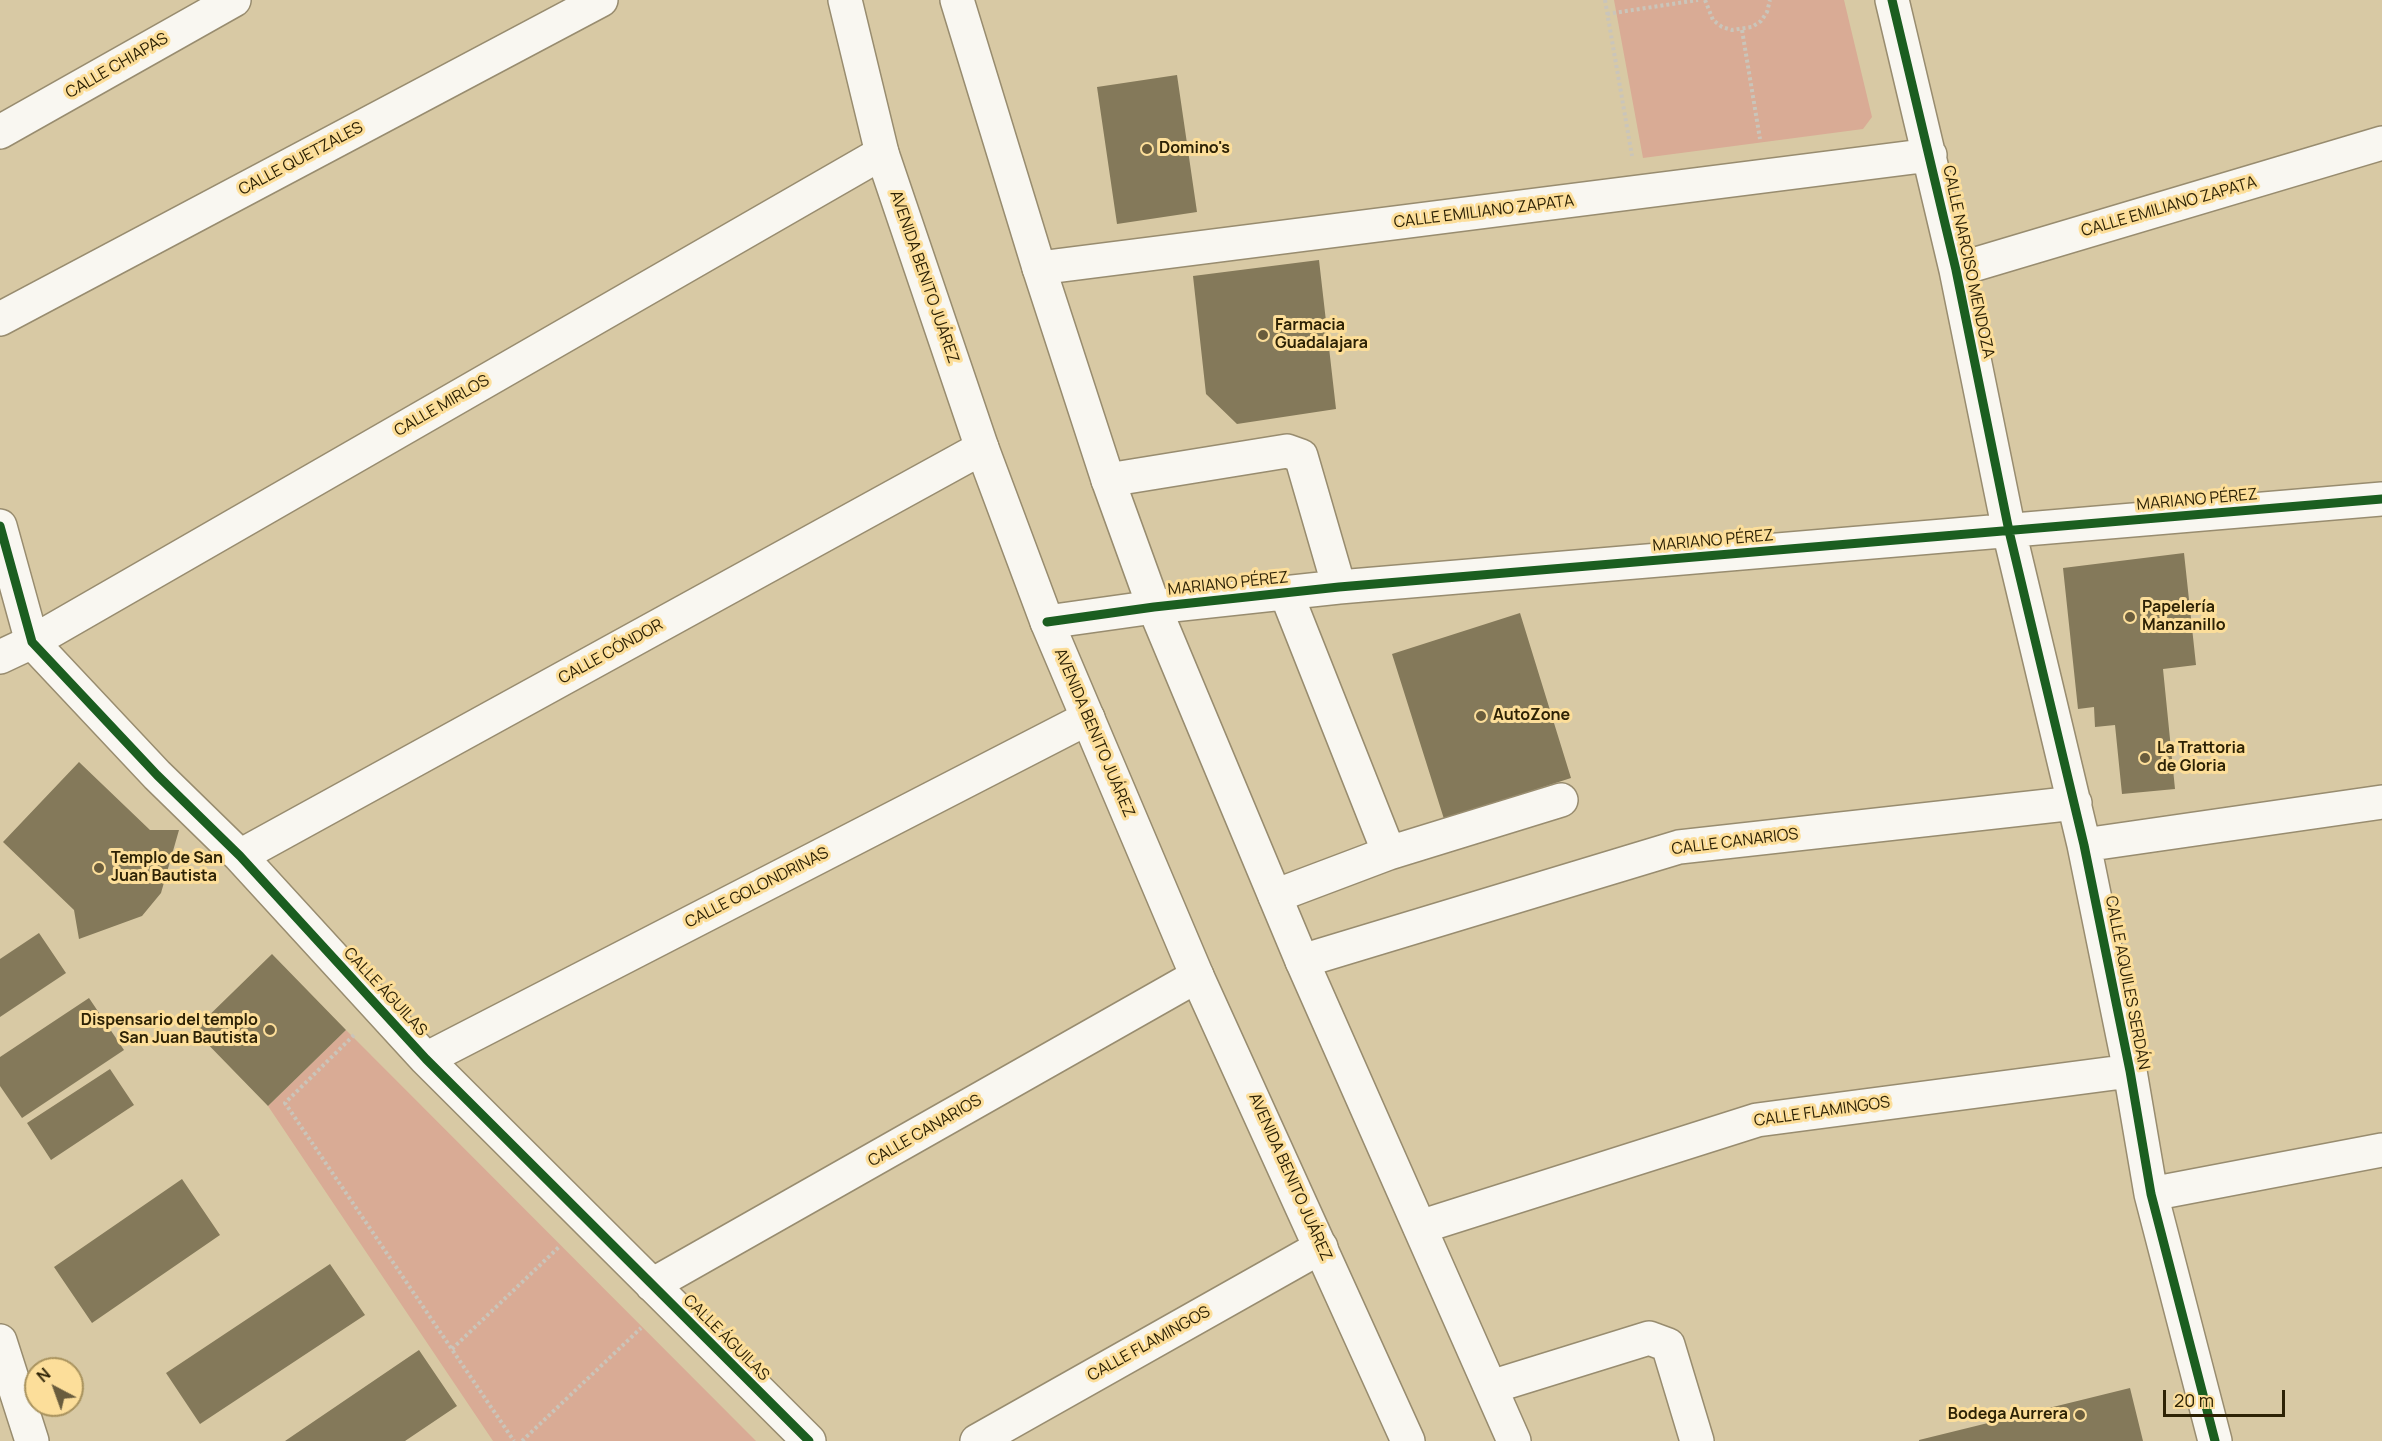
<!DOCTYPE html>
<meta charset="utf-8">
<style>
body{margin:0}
#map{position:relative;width:2382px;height:1441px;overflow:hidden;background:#d8c9a4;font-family:Manrope,sans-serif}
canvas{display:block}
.north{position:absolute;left:24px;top:1357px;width:60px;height:60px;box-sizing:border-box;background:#fcde9a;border:2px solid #a9935e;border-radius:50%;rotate:319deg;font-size:16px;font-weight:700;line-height:24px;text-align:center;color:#2d2205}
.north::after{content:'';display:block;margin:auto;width:21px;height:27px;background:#695c3d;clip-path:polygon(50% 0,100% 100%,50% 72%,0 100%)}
.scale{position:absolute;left:2163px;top:1390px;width:122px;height:27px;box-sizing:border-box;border:3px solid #2d2205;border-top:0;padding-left:8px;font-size:18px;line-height:21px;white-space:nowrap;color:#2d2205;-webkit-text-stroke:4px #fcde9a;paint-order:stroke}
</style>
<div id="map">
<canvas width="2382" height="1441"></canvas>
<div class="north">N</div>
<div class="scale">20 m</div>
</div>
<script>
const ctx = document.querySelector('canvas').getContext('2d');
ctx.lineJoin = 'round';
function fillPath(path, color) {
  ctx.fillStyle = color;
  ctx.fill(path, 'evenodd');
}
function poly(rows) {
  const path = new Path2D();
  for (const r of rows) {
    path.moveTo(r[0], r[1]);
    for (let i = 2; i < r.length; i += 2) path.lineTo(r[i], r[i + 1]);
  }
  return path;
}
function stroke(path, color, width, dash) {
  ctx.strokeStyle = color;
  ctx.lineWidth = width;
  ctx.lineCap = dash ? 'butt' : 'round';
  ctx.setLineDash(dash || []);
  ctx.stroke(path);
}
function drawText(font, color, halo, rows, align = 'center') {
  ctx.font = font + ' Manrope,sans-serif';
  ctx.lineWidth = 6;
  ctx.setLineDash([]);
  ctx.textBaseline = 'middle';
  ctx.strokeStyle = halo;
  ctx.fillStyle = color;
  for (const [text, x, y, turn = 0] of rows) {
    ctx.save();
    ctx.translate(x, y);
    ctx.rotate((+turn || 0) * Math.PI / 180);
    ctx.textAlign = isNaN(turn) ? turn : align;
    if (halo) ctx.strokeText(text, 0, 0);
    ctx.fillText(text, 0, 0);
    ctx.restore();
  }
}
fillPath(poly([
 [1614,0,1844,0,1872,117,1863,129,1643,158],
 [346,1030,756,1441,493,1441,268,1106]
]), '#d9ab95');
fillPath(poly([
 [1177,75,1197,212,1117,224,1097,87],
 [1319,260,1336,409,1237,424,1206,394,1193,276],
 [2184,553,2196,665,2163,669,2175,789,2122,794,2115,725,2095,727,2094,707,2078,709,2063,568],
 [1520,613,1571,778,1444,819,1392,654],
 [79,762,150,830,179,830,161,893,142,916,79,939,74,910,3,842],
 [39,933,66,973,0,1017,0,959],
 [272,954,346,1030,268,1106,194,1030],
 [89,998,124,1050,22,1118,0,1086,0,1057],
 [110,1069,134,1105,51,1160,27,1123],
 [182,1179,220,1235,92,1323,54,1267],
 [330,1264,365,1315,200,1424,166,1373],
 [419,1350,457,1406,405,1441,285,1441],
 [2130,1388,2143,1441,1919,1441,1919,1440]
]), '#84795a');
const minor = poly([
 [1892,0,1956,270,2009,531,2084,845,2130,1071,2151,1194,2215,1441],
 [0,132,234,0],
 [1039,268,1930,155],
 [1956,270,2382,143],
 [0,319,601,0],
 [1108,480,1287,451,1301,456,1339,587],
 [0,526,32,642,157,775,240,856,426,1059,809,1441],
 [1286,593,1389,853,1561,800],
 [1047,622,1154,607,1339,587,2382,499],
 [0,657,32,642,882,153],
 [2084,845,2382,802],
 [240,856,982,448],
 [1275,896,1389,853],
 [1302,961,1679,847,2075,803],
 [426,1059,1088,718],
 [2151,1194,2382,1150],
 [1420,1227,1757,1120,2130,1071],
 [652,1285,1197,976],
 [0,1341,32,1441],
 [1491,1387,1649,1338,1668,1345,1697,1441],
 [977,1441,1321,1247]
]);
const major = poly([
 [845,0,882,153,982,448,1047,622,1197,976,1408,1441],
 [957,0,1039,268,1108,480,1154,607,1302,961,1514,1441]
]);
stroke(minor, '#988c6f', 36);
stroke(major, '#988c6f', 36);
stroke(poly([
 [1605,0,1632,156],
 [1705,0,1713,20,1722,27,1732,30,1752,27,1761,21,1767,12,1770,0],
 [1607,14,1698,0],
 [1742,30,1760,139],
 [354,1035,285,1103,514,1441],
 [452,1349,560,1246],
 [522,1441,641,1328]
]), '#cac5ba', 4, [3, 3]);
stroke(minor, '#f9f7f1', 33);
stroke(major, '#f9f7f1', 33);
stroke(poly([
 [1892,0,1956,270,2009,531,2084,845,2130,1071,2151,1194,2215,1441],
 [0,526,32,642,157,775,240,856,426,1059,809,1441],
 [1047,622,1154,607,1339,587,2382,499]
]), '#1b5e20', 9);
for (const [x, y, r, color] of [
 [1147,149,6,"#695c3d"],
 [1263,335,6,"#695c3d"],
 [2130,617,6,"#695c3d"],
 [1481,716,6,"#695c3d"],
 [2145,758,6,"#695c3d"],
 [99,868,6,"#695c3d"],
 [270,1030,6,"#695c3d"],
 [2080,1415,6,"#695c3d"]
]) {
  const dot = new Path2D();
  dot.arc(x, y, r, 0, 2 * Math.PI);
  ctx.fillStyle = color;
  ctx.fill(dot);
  stroke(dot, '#fcde9a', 2);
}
drawText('16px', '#2d2205', '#fcde9a', [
 ["CALLE CHIAPAS",117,66,-30],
 ["CALLE QUETZALES",301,159,-28],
 ["CALLE EMILIANO ZAPATA",2169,207,-16],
 ["CALLE EMILIANO ZAPATA",1484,212,-7],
 ["CALLE NARCISO MENDOZA",1968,262,78],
 ["AVENIDA BENITO JUÁREZ",924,277,71],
 ["CALLE MIRLOS",442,406,-30],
 ["MARIANO PÉREZ",2197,500,-5],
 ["MARIANO PÉREZ",1713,541,-5],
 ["MARIANO PÉREZ",1228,584,-6],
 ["CALLE CÓNDOR",611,652,-29],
 ["AVENIDA BENITO JUÁREZ",1094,733,67],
 ["CALLE CANARIOS",1735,842,-7],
 ["CALLE GOLONDRINAS",757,888,-27],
 ["CALLE AQUILES SERDÁN",2127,983,79],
 ["CALLE ÁGUILAS",385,992,47],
 ["CALLE FLAMINGOS",1822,1112,-8],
 ["CALLE CANARIOS",925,1131,-30],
 ["AVENIDA BENITO JUÁREZ",1290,1177,66],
 ["CALLE ÁGUILAS",726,1338,45],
 ["CALLE FLAMINGOS",1149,1344,-29]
]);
drawText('bold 16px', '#2d2205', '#fcde9a', [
 ["Domino's",1159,149],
 ["Farmacia",1275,326],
 ["Guadalajara",1275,344],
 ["Papelería",2142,608],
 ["Manzanillo",2142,626],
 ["AutoZone",1493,716],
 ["La Trattoria",2157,749],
 ["de Gloria",2157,767],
 ["Templo de San",111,859],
 ["Juan Bautista",111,877],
 ["Dispensario del templo",258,1021,"right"],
 ["San Juan Bautista",258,1039,"right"],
 ["Bodega Aurrera",2068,1415,"right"]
], 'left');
</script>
